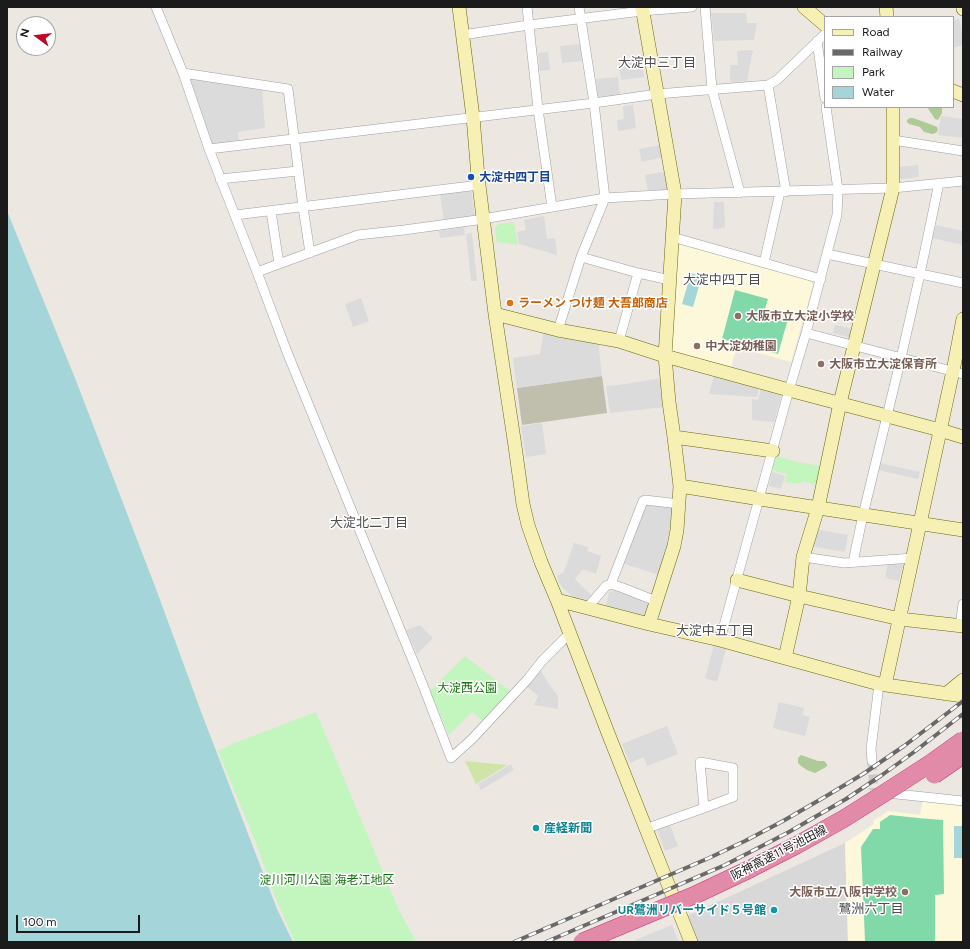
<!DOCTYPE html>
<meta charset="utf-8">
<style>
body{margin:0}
#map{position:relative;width:970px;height:949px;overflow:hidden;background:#ece7e1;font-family:Figtree,sans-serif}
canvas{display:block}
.frame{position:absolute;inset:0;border:8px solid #1b1b1b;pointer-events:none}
.legend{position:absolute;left:824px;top:16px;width:130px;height:92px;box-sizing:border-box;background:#fff;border:1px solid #a4a4a4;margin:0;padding:5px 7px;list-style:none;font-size:12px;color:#1b1b1b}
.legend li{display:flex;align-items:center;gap:8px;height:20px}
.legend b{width:20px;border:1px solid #a4a4a4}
.north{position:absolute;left:16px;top:16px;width:40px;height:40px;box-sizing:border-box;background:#fff;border:1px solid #a4a4a4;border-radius:50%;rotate:285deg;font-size:11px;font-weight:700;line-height:16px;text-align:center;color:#1b1b1b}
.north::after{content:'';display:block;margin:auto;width:14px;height:18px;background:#be0823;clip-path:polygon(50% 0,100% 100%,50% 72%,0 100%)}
.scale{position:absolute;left:16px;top:915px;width:124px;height:18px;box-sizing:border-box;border:2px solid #1b1b1b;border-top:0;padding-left:5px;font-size:12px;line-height:14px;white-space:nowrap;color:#1b1b1b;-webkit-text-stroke:3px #fff;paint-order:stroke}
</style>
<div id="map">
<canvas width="970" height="949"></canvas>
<div class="frame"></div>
<ul class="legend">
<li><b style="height:5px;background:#f6f0b5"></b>Road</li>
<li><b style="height:5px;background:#696969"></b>Railway</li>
<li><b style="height:11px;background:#c2f6be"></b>Park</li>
<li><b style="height:11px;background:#a3d5d9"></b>Water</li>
</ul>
<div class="north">N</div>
<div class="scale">100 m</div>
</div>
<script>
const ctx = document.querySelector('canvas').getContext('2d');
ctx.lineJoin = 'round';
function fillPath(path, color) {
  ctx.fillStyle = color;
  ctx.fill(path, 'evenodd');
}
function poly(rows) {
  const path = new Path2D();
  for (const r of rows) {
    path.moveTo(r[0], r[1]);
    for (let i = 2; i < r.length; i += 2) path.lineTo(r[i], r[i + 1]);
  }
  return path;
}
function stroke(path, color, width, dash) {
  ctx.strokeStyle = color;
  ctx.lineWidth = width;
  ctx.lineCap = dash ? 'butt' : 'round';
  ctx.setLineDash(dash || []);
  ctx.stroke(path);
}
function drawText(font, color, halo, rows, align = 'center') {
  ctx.font = font + ' Figtree,"Noto Sans JP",sans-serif';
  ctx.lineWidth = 3;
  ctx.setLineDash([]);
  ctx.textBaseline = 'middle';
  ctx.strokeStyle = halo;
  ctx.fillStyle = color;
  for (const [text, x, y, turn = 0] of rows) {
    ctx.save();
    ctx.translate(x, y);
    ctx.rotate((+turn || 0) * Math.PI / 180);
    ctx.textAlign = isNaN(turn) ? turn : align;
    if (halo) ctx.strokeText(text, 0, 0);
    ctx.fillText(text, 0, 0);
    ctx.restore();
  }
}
fillPath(poly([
 [845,843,848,942,695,942,685,917]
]), '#d9d8d8');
fillPath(poly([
 [682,243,811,281,813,285,791,362,737,347,731,367,673,352,670,348,678,246],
 [923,800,963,806,963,942,848,942,845,843,874,824,873,821,888,811,920,815]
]), '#fdf8d9');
fillPath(poly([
 [602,376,607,413,522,425,517,388]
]), '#c0bead');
fillPath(poly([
 [465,761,507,765,476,784]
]), '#cfe5a8');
fillPath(poly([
 [927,107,942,107,942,113,938,120,935,119],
 [910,118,913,118,935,126,937,127,938,130,936,133,932,134,924,132,920,127,909,124,907,122,907,120],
 [801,755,818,761,824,761,827,764,827,766,826,767,815,773,807,770,801,766,798,763,798,758]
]), '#aeca97');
fillPath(poly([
 [514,222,518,245,497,242,495,229,498,224],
 [776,456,798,462,821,466,817,485,802,481,801,484,785,482,787,474,772,470],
 [465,656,510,691,484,722,472,712,449,735,430,691],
 [316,712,399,910,416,942,295,942,276,899,254,838,218,751,232,744]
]), '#c2f6be');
fillPath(poly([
 [735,290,768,299,764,312,788,319,778,354,722,339],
 [890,815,918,818,943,820,944,894,935,895,935,942,881,942,865,941,861,847,873,829,880,829,880,822]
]), '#81d9aa');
fillPath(poly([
 [711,13,746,13,747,23,757,23,754,40,714,41],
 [959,19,963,38,963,45,953,48,953,20],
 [580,44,582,61,562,63,560,46],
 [753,50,747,81,730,82,730,65,738,65,737,51],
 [548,52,550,70,540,71,538,53],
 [642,60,644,77,621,80,619,63],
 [189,76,262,88,265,128,238,132,239,142,213,145,187,81],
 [618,77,620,95,598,98,596,79],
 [633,105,636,128,618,131,617,120,624,119,623,106],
 [941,116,963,119,963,138,938,135],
 [660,145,663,157,642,162,639,149],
 [918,165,919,177,902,179,899,178,899,167],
 [667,171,670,186,667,190,648,190,645,175],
 [471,189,475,217,444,221,440,193],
 [714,202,724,202,725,228,713,229],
 [544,216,547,239,555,238,557,255,519,244,517,232,526,230,524,220],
 [936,225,963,231,963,245,932,238],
 [464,227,465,235,440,238,439,231],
 [472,233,477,281,471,281,466,234],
 [361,298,369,321,353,327,345,304],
 [835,325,853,329,851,338,833,333],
 [544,330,598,341,602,376,517,388,513,358,540,354],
 [714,376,759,388,757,397,709,394],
 [662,378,665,407,610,413,606,386,619,385],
 [761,389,782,393,774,422,752,420,752,399,758,400],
 [542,423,546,454,526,457,521,426],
 [880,463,920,472,918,479,878,470],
 [772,472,785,476,781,489,769,486],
 [649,503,673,507,670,530,659,575,622,563,639,516],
 [815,529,848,535,845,552,810,546],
 [574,543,588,547,587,551,601,556,596,574,583,569,575,579,591,595,586,602,577,601,561,586,557,576,564,572],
 [901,562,903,564,899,581,885,578,888,563],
 [615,590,624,592,650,603,646,616,606,606,609,592],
 [420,625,433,638,417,654,406,630],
 [714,645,726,649,717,682,705,678],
 [540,670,548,682,548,683,558,696,558,709,534,705,538,696,526,686],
 [779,702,804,708,802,715,810,717,805,736,773,728],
 [667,726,678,754,647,766,644,757,630,763,622,744],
 [511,764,514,770,481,790,478,784],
 [670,825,678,846,665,851,657,830],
 [672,925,679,942,636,942,635,940]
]), '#dbdbdb');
fillPath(poly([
 [7,211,75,378,156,589,203,717,277,909,293,942,7,942],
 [691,273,702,276,693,307,682,304],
 [954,826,963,826,963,858,954,858]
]), '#a3d5d9');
stroke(poly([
 [872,761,874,790]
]), '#cdc8c3', 9, [9, 4.5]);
const street = poly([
 [156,7,183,73,209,149,257,272,287,352,422,683,451,758,472,739,527,680,542,661,570,633],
 [527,7,538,109,552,207],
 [705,7,712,89,740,193],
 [462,35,529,25,642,11,692,7],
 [817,41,825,98],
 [183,73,288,89,303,207,310,253],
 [768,85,786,192],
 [893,140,963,151],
 [209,149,594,103,657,94,768,85,777,80,825,34],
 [220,179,298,171],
 [271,211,279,264],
 [235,215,479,185],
 [672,237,821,279],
 [827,254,963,283],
 [581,257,638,273,670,280],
 [764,263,780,192],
 [257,272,358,235,404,230,477,220,605,198,675,194,893,188,963,181],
 [558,330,581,257,605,198,594,103,579,7],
 [806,333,963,374],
 [619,341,638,273],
 [803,557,844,563,913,558],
 [853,562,863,515,901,358,920,274,939,183],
 [611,584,643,501,645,500,679,504],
 [587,608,606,586,611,584,623,588,656,601],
 [960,626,963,604],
 [720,640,789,390,806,333,837,215,838,190,826,107],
 [872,761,871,749,879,684],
 [887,793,963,801],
 [645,829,704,808,733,797,733,768,700,762,704,808]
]);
const secondary = poly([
 [459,7,473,117,478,177,495,314,515,446,523,504,528,525,541,562,557,600,608,733,691,942],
 [642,7,675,194,665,356,669,402,674,437,680,486,677,530,674,546,649,624],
 [804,7,825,25],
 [886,7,887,17],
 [963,7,963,9],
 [953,91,963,95],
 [495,314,558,330,619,341,665,356,789,390,940,430,963,437],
 [674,437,773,451],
 [680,486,760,499,963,530],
 [737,580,799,596,900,619,963,626],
 [557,600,649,624,720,640,879,684,963,696],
 [785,658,799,596,803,557,818,508,840,403,893,188,893,107],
 [885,685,953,371,963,319],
 [946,694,963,680]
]);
stroke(street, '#9f9f9f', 10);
stroke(secondary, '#6b6809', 14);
stroke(street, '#fff', 9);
stroke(secondary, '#f6f0b5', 13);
const rail = poly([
 [514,942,709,858,745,841,783,821,823,798,863,774,904,746,937,721,963,701],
 [546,942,725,865,758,848,789,832,846,799,882,775,914,752,963,714]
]);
stroke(rail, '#696969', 4);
stroke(rail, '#fff', 2.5, [8]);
const highwayBridge = poly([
 [934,775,963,755],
 [582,942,697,894,750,869,797,845,845,818,883,794,931,763,963,740]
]);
stroke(highwayBridge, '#ce2b7b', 18, []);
stroke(highwayBridge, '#e28ba8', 17);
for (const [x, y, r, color] of [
 [471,177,4,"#1a4fb4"],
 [510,303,4,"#e8710a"],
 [738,316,4,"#8d6e63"],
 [697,346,4,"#8d6e63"],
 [821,364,4,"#8d6e63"],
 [536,828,4,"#0f9aa8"],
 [905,892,4,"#8d6e63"],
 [774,910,4,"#0f9aa8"]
]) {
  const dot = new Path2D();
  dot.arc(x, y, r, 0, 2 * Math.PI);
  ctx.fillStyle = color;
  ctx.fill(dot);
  stroke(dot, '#fff', 1.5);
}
drawText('bold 12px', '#164399', '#fff', [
 ["大淀中四丁目",479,177]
], 'left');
drawText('bold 12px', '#c56008', '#fff', [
 ["ラーメン つけ麺 大吾郎商店",518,303]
], 'left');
drawText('bold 12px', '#785e54', '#fff', [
 ["大阪市立大淀小学校",746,316],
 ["中大淀幼稚園",705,346],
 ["大阪市立大淀保育所",829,364],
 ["大阪市立八阪中学校",897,892,"right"]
], 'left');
drawText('12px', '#16730f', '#fff', [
 ["大淀西公園",467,688],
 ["淀川河川公園 海老江地区",327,880]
]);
drawText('bold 12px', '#0d838f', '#fff', [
 ["産経新聞",544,828],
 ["UR鷺洲リバーサイド５号館",766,910,"right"]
], 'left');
drawText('12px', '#1b1b1b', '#fff', [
 ["阪神高速11号池田線",779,853,-27]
]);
drawText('13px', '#4e4e4e', '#fff', [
 ["大淀中三丁目",657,63],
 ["大淀中四丁目",722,280],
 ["大淀北二丁目",369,523],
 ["大淀中五丁目",715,631],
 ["鷺洲六丁目",871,909]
]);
</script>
